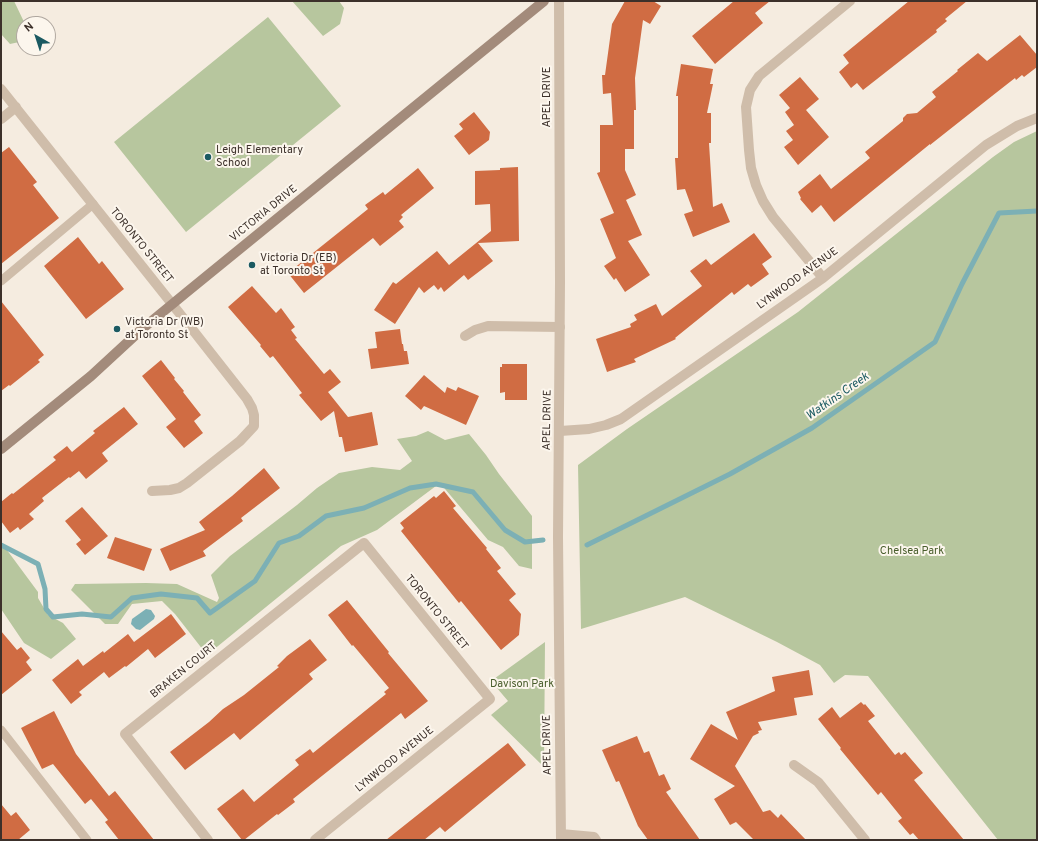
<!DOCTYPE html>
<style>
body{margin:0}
#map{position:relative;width:1038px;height:841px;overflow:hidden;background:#f5ece0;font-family:Overpass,sans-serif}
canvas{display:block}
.frame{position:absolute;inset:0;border:2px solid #3c302a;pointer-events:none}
.north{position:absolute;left:16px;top:16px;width:40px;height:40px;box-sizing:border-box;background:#fcf6ed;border:1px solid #afa79f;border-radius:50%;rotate:321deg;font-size:11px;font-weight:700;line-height:16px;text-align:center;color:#3c302a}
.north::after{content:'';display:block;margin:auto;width:14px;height:18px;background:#1b5a62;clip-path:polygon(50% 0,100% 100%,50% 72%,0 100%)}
</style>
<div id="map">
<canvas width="1038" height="841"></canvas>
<div class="frame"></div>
<div class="north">N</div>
</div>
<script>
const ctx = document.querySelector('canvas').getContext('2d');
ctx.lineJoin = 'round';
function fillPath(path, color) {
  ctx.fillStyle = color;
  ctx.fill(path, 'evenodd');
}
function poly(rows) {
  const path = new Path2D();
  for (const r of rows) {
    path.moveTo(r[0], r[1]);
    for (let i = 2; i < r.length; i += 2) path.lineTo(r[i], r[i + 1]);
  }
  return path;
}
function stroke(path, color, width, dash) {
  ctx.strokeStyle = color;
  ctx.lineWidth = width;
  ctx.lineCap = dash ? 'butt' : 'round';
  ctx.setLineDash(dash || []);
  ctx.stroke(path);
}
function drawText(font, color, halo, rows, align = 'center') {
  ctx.font = font + ' Overpass,sans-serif';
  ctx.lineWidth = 4;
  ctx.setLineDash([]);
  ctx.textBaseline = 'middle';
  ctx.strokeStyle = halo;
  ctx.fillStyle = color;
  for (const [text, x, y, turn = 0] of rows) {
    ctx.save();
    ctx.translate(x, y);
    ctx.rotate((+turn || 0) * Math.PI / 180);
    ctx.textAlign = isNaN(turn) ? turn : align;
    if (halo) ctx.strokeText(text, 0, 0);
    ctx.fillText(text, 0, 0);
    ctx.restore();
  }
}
fillPath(poly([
 [1,1,14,1,25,24,24,41,10,44,1,34],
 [292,1,339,1,344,8,340,24,323,36],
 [268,17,341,106,186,232,114,142],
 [1037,131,1037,840,998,840,868,676,845,675,834,683,820,665,777,642,685,597,581,629,578,465,627,429,798,312,993,157,1014,142],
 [428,431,445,440,469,434,486,455,499,474,532,516,532,569,519,566,503,547,488,540,440,483,377,530,341,546,207,655,175,614,162,601,132,604,118,624,105,624,71,590,75,584,146,583,177,584,217,602,219,598,211,575,230,556,297,505,317,488,339,473,372,467,400,470,412,461,397,439,416,436],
 [1,542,38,592,38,598,48,615,63,623,76,639,51,659,24,643,1,609],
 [545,642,544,767,491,715,508,701,491,681]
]), '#b7c69e');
fillPath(poly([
 [146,609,151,610,155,616,154,619,140,630,136,629,131,624,132,619]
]), '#7cb0b5');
stroke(poly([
 [1,545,38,564,45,589,46,609,53,617,82,614,111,617,132,598,161,594,197,598,210,613,255,581,279,543,299,536,326,516,364,508,410,488,436,484,473,492,505,530,525,542,543,540],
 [587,545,730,474,812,428,935,342,962,284,999,213,1037,211]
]), '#7cb0b5', 5);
fillPath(poly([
 [625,1,653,1,661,6,650,24,643,20,635,78,636,110,634,110,634,149,625,149,625,170,636,195,626,200,642,235,628,241,650,275,625,292,616,278,614,280,604,266,616,258,600,219,614,213,597,173,600,172,600,125,613,125,611,93,603,94,602,75,605,75,612,24],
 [734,1,770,1,755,13,763,23,715,64,692,36],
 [909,1,967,1,945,19,947,21,936,30,937,32,863,90,857,83,851,88,839,72,849,63,843,55],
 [1020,35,1037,55,1037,67,1024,77,1022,75,1016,80,1015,78,992,96,930,145,930,144,834,222,821,205,812,213,800,199,801,198,798,192,820,174,831,189,870,158,865,152,903,121,903,118,907,114,917,113,936,97,932,92,958,71,957,70,978,53,987,61],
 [681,64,713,69,710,84,713,84,707,113,711,113,711,143,709,143,713,207,722,203,730,222,693,237,684,214,693,211,685,189,677,190,675,158,678,158,678,96,676,96],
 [800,77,819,99,806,110,829,137,798,165,784,147,793,140,786,131,794,125,785,112,790,108,779,95],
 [474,112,490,132,489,140,469,155,454,136,463,129,459,124],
 [9,147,37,182,33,185,59,218,1,264,1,153],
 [518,167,519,241,478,243,493,261,468,280,464,275,444,292,441,287,438,290,434,285,424,293,419,287,395,324,374,310,393,282,396,284,437,251,449,265,491,231,490,204,475,205,475,171,500,170,500,168],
 [418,168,434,188,401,215,403,217,399,221,404,227,380,246,373,238,304,293,288,273,368,209,365,205,383,192,385,195],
 [754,233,772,257,762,264,769,274,751,287,748,284,734,295,732,292,675,338,676,339,634,359,636,362,607,372,596,339,631,327,630,324,637,320,634,315,656,304,662,316,702,286,690,271,706,259,711,265],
 [78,237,99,264,102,261,124,289,86,319,44,266],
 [252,286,276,313,281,308,295,327,291,330,297,338,295,339,324,374,330,369,341,382,328,392,348,417,372,412,378,445,345,452,342,437,339,437,334,411,321,421,299,395,302,393,273,356,270,358,260,346,261,345,228,307],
 [1,301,44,355,38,360,40,362,10,386,9,385,1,391],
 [400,329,402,344,403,344,404,351,407,351,409,364,371,369,368,349,377,348,375,332],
 [161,360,175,378,174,379,184,391,183,392,201,415,194,421,203,433,184,448,166,427,176,419,142,376],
 [502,364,527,364,527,400,505,400,505,392,500,393,500,367,502,367],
 [424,375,445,393,447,387,456,391,458,387,479,396,466,425,424,406,421,410,405,396],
 [124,407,138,424,102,453,108,461,86,479,79,471,70,478,69,477,42,498,44,501,29,514,34,519,20,530,18,527,10,533,1,521,1,502,12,493,13,494,56,460,53,457,67,446,72,452,95,433,93,431],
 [264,468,280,488,241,518,243,521,203,551,206,556,170,571,160,549,205,530,199,522,232,496],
 [444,491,456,506,453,508,487,548,486,549,501,568,497,571,516,594,509,600,521,614,519,635,501,650,461,601,459,603,401,531,404,528,400,523,434,496,436,498],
 [82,507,108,536,85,555,76,544,81,540,65,521],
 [115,537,152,549,144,571,107,558],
 [347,600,389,652,388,653,428,701,405,719,401,713,293,799,295,802,278,815,277,814,244,840,242,840,217,809,243,789,254,802,299,765,295,760,310,749,313,753,386,694,384,692,389,688,353,645,352,646,328,615],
 [171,614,186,634,155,658,148,649,126,667,125,666,109,678,104,672,79,692,82,695,71,704,52,680,78,659,83,666,103,651,104,653,128,634,134,642],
 [1,631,17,650,21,647,30,658,26,662,32,670,1,695],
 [310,639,327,660,309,674,313,679,240,740,234,733,185,770,170,752,209,722,223,709,244,695,279,667,277,666,287,656],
 [809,670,813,695,794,698,797,715,758,722,762,730,758,731,759,733,753,736,735,766,763,812,770,810,778,818,781,814,806,840,754,840,736,822,730,825,714,799,735,786,690,759,711,724,738,740,726,712,775,691,772,677],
 [861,702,864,705,865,704,875,716,868,721,895,755,899,752,901,755,905,752,923,773,914,780,964,840,919,840,913,833,910,835,898,821,902,818,881,792,878,795,840,749,841,748,818,719,832,707,840,718],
 [54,711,76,754,109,796,115,791,154,840,119,840,105,822,108,820,91,799,85,804,53,764,42,769,21,728],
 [637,736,644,753,649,751,659,776,664,774,671,789,666,792,700,840,648,840,638,826,619,781,616,782,602,750],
 [508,743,526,765,445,832,440,827,424,840,386,840],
 [1,804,11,816,16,812,30,830,18,840,1,840]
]), '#d06c43');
stroke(poly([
 [1,281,93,204],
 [1,730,87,840]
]), '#cfbdaa', 9);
stroke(poly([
 [1,89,192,329,247,399,252,408,254,415,254,426,240,441,187,483,179,488,170,490,152,491],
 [1,119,16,107],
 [823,278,773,217,763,201,756,185,751,168,749,150,746,107,750,90,759,76,850,1],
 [465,336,475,330,488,326,560,327],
 [560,431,589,429,606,425,621,419,823,278,986,145,1017,126,1037,118],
 [794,765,818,782,865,840],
 [208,840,125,734,364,543,490,699,315,840]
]), '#cfbdaa', 10);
stroke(poly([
 [559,1,560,283,558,537,561,840],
 [561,834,594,837,596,840]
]), '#cfbdaa', 10);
stroke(poly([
 [1,449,91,376,142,329,187,292,544,1]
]), '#a38b7b', 10);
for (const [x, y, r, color] of [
 [208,157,4,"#1b5a62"],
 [252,265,4,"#1b5a62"],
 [117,329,4,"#1b5a62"]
]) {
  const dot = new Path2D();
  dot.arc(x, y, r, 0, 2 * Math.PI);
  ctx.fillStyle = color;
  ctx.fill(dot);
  stroke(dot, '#fcf6ed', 1.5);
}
drawText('11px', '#3c302a', '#fcf6ed', [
 ["APEL DRIVE",548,97,-90],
 ["VICTORIA DRIVE",264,214,-39],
 ["TORONTO STREET",141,246,51],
 ["LYNWOOD AVENUE",798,279,-36],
 ["APEL DRIVE",548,420,-89],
 ["TORONTO STREET",436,613,51],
 ["BRAKEN COURT",184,671,-39],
 ["APEL DRIVE",548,745,-91],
 ["LYNWOOD AVENUE",395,760,-39]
]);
drawText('11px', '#3c302a', '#fcf6ed', [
 ["Leigh Elementary",216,151],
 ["School",216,164],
 ["Victoria Dr (EB)",260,259],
 ["at Toronto St",260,272],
 ["Victoria Dr (WB)",125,323],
 ["at Toronto St",125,336]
], 'left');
drawText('11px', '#485d2b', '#fcf6ed', [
 ["Chelsea Park",912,552],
 ["Davison Park",522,685]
]);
drawText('italic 12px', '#1b5a62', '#fcf6ed', [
 ["Watkins Creek",838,397,-35]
]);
</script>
